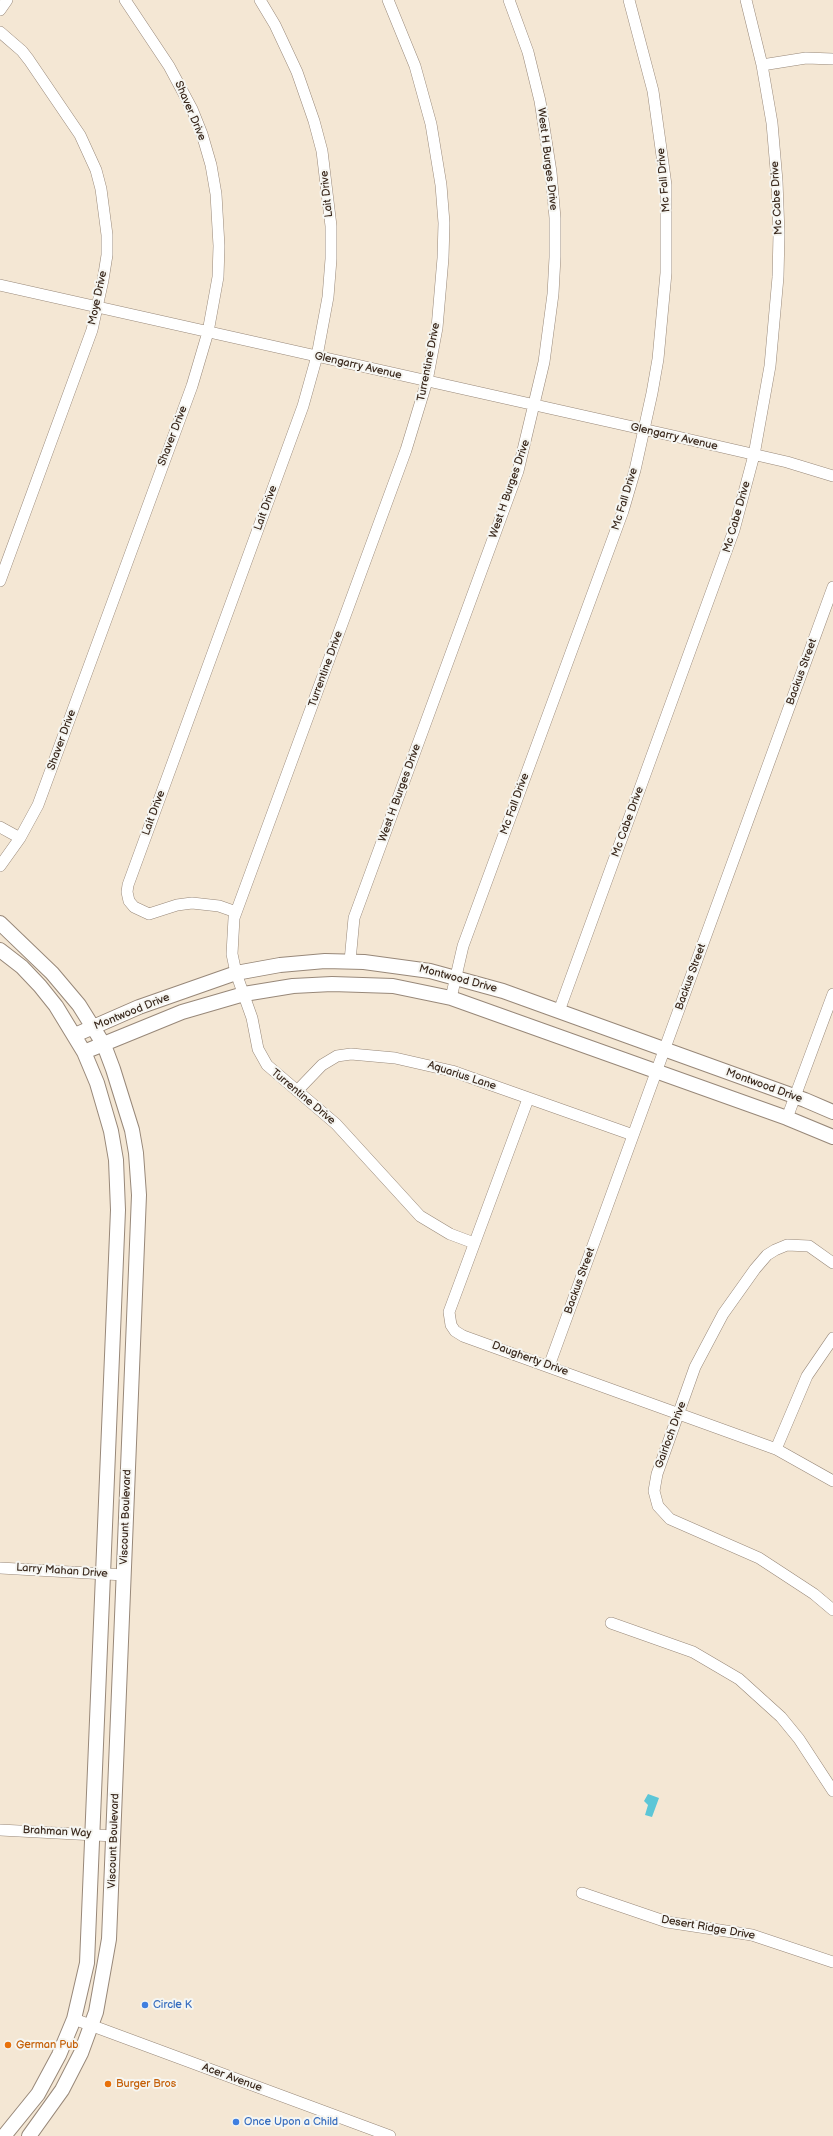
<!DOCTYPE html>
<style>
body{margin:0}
canvas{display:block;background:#f4e7d4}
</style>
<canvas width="833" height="2136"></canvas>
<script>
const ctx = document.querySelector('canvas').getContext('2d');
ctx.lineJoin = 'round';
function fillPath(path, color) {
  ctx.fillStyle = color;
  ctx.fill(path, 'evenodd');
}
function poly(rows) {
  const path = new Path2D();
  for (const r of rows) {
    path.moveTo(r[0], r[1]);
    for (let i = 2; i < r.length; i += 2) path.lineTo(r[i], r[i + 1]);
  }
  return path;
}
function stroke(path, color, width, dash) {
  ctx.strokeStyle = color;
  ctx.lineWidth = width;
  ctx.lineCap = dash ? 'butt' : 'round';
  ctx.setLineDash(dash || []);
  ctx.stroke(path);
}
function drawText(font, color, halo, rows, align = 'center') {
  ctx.font = font + ' "Balsamiq Sans",sans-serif';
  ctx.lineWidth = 4;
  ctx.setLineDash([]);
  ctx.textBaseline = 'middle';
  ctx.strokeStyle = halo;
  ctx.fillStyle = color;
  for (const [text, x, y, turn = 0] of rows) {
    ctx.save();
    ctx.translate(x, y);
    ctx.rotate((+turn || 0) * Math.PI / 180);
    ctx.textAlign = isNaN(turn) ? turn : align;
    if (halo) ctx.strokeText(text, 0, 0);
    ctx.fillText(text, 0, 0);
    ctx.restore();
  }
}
fillPath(poly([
 [648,1794,659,1798,652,1817,645,1815,648,1805,644,1801]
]), '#5cc6d7');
const minor = poly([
 [388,0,415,66,431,124,441,185,444,223,443,258,437,328,427,381,406,450,234,918,232,954,236,973,252,1018,258,1049,267,1065,336,1124,420,1216,450,1234,474,1243],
 [0,10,7,0],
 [0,32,22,51,29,60,80,135,96,170,101,189,107,235,107,255,103,280,92,330,0,581],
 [762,65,806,58,833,59],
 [0,285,678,437,787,462,833,476],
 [0,827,20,838],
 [0,866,20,838,38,805,192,386,208,332,218,277,219,246,216,194,211,165,202,134,192,109,169,66,125,0],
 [236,912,219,906,192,903,177,905,149,914,134,907,129,901,127,892,128,885,303,406,317,356,328,297,331,259,331,226,322,151,314,121,297,72,275,25,260,0],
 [350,961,354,918,518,471,544,362,553,294,555,257,555,218,551,172,540,101,528,52,509,0],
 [451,998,463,946,623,511,635,470,652,393,658,359,666,273,666,185,653,91,629,0],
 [559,1011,734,530,754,455,770,366,778,277,779,234,777,181,772,123,762,65,746,0],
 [297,1091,322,1065,337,1056,351,1054,395,1058,452,1071,633,1135],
 [528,1099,449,1312,451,1325,455,1331,463,1336,776,1449,833,1481],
 [787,1118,833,994],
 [833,1263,809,1246,787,1245,775,1250,767,1255,755,1269,723,1314,695,1367,657,1474,654,1491,658,1506,670,1519,759,1558,814,1594,833,1610],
 [549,1366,833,587],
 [776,1449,807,1376,833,1338],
 [0,1568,124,1575],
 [611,1623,693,1652,739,1679,781,1717,799,1739,833,1791],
 [0,1830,114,1836],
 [582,1893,667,1922,752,1935,833,1962],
 [74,2019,390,2136]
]);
const major = poly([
 [0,923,52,973,79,1005,104,1045,113,1069,132,1130,136,1153,139,1195,109,1939,96,2012,81,2053,62,2090,29,2136],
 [0,950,22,967,40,986,56,1006,84,1052,97,1083,111,1131,116,1160,118,1210,87,1963,74,2019,59,2055,38,2094,4,2136],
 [75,1035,139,1007,236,973,280,965,325,961,364,962,430,971,503,991,805,1100,833,1112],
 [84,1052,182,1012,244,994,293,986,332,984,393,986,451,998,787,1118,833,1137]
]);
stroke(minor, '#988879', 12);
stroke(major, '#988879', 16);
stroke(minor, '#fff', 11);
stroke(major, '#fff', 14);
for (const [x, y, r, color] of [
 [145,2005,4,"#3f7fe0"],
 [8,2045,4,"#e8710a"],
 [108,2084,4,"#e8710a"],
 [236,2122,4,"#3f7fe0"]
]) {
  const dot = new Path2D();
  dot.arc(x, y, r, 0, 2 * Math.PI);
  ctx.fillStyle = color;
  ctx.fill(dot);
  stroke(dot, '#f6f6f2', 1.5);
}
drawText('11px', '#3b2a1e', '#f6f6f2', [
 ["Shaver Drive",190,111,67],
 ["West H Burges Drive",547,159,83],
 ["Mc Fall Drive",664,180,-95],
 ["Lait Drive",327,194,-96],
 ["Mc Cabe Drive",777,198,-93],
 ["Moye Drive",98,298,-78],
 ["Turrentine Drive",429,362,-79],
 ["Glengarry Avenue",358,366,13],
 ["Shaver Drive",173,436,-69],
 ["Glengarry Avenue",674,437,13],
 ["West H Burges Drive",510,489,-71],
 ["Mc Fall Drive",625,499,-73],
 ["Lait Drive",266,508,-70],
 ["Mc Cabe Drive",737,517,-74],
 ["Turrentine Drive",326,669,-70],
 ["Backus Street",802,672,-70],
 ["Shaver Drive",62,740,-70],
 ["West H Burges Drive",400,793,-70],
 ["Mc Fall Drive",515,804,-70],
 ["Lait Drive",154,813,-70],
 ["Mc Cabe Drive",628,822,-70],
 ["Backus Street",691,977,-70],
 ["Montwood Drive",458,979,15],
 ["Montwood Drive",132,1012,-22],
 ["Aquarius Lane",462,1076,18],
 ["Montwood Drive",764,1086,20],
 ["Turrentine Drive",303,1097,40],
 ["Backus Street",580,1281,-70],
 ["Daugherty Drive",530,1359,20],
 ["Gairloch Drive",671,1435,-70],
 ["Viscount Boulevard",126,1517,-88],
 ["Larry Mahan Drive",62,1571,4],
 ["Brahman Way",57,1832,3],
 ["Viscount Boulevard",114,1841,-88],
 ["Desert Ridge Drive",708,1928,10],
 ["Acer Avenue",232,2078,20]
]);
drawText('11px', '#366cbe', '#f6f6f2', [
 ["Circle K",153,2005],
 ["Once Upon a Child",244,2122]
], 'left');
drawText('11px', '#c56008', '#f6f6f2', [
 ["German Pub",16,2045],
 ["Burger Bros",116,2084]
], 'left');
</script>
